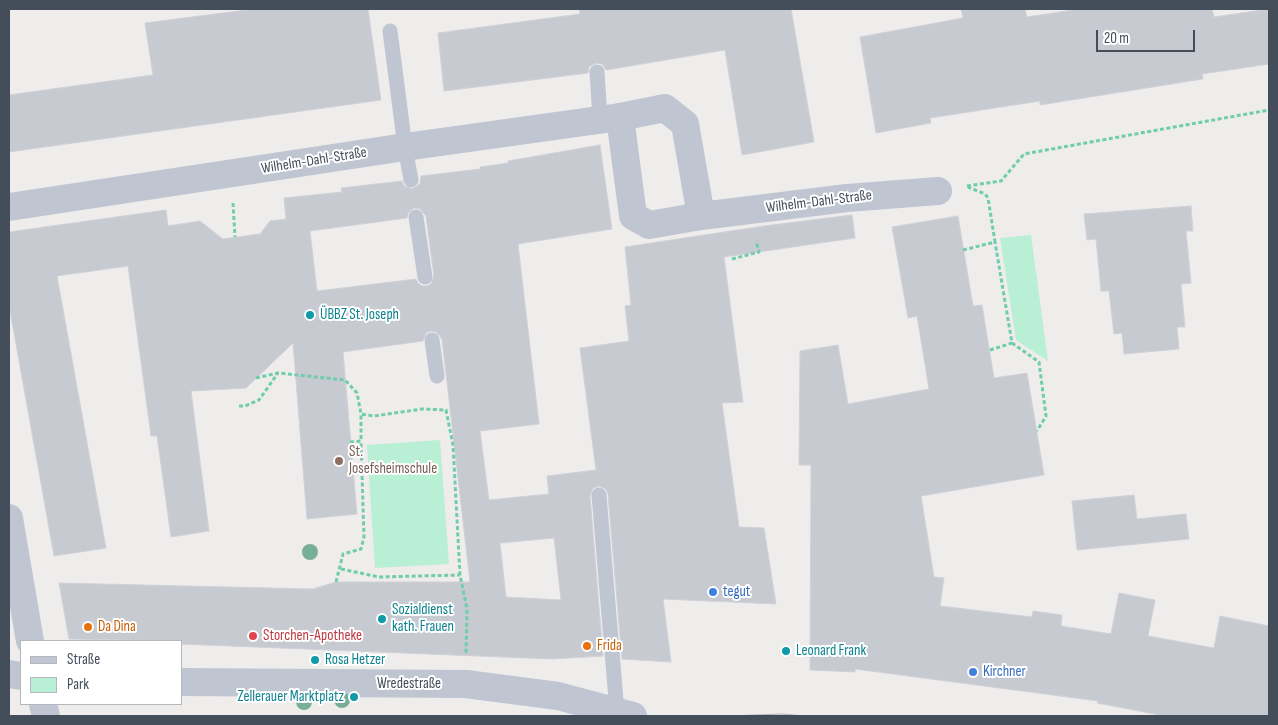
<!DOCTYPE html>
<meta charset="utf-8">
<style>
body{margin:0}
#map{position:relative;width:1278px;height:725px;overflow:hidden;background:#efecec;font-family:"Sofia Sans Condensed",sans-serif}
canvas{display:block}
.frame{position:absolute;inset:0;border:10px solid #444d5a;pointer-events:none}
.legend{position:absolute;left:20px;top:640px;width:162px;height:65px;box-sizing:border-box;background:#fff;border:1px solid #b4b8bd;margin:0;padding:6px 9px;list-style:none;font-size:15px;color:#444d5a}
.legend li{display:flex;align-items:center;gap:10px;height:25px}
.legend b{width:25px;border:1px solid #b4b8bd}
.scale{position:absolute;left:1096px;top:30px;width:99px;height:22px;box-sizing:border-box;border:2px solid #444d5a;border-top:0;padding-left:6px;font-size:15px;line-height:18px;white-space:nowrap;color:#444d5a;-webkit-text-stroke:4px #fff;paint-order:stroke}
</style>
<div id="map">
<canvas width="1278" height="725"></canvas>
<div class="frame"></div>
<ul class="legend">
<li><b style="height:6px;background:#bfc6d2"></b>Straße</li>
<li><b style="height:14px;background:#b8efd5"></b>Park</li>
</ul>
<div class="scale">20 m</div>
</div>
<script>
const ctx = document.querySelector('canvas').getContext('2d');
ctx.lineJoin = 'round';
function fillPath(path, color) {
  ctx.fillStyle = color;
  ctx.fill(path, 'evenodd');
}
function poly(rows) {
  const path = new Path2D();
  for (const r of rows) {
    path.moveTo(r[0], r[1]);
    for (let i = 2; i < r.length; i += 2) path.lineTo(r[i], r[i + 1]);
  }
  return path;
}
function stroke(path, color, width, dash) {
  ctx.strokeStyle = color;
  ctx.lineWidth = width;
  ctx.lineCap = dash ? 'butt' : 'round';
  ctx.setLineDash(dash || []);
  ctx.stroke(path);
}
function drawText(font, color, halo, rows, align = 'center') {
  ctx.font = font + ' "Sofia Sans Condensed",sans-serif';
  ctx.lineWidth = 4;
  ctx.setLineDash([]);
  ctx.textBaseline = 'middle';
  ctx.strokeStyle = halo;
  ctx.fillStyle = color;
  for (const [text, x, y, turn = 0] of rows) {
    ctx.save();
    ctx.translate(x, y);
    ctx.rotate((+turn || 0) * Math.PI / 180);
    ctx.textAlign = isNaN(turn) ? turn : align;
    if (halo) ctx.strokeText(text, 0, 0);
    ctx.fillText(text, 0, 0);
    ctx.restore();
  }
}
fillPath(poly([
 [1031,235,1048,361,1016,340,1000,238],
 [440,440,449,564,375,568,367,445]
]), '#b8efd5');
const building = poly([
 [254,9,368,9,381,100,9,152,9,95,153,75,145,23,254,9],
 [579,9,791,9,814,142,742,155,725,50,606,70,602,64,596,63,589,67,588,73,444,91,438,33,580,14,579,9],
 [961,9,1025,9,1027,17,1079,9,1212,9,1214,17,1269,9,1269,64,1202,74,1203,79,1040,105,1040,101,930,118,931,123,876,133,860,37,963,18,961,9],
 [600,145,612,229,518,244,539,424,480,431,489,500,549,494,547,476,596,470,580,348,629,341,625,306,631,305,625,247,764,226,852,215,855,238,724,257,743,402,722,403,739,527,764,528,776,604,663,599,671,662,622,659,608,494,606,489,599,486,593,488,590,496,603,656,552,659,181,644,181,641,69,639,59,583,313,589,336,582,470,582,442,339,436,332,431,331,426,333,423,341,343,352,357,514,307,519,293,343,246,388,191,391,209,531,171,537,157,436,151,436,128,266,57,276,106,548,54,556,9,305,9,232,166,210,168,226,200,221,223,239,260,234,270,221,286,219,284,198,342,192,341,188,402,181,404,186,412,189,420,184,421,176,480,169,480,167,508,163,508,161,600,145],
 [414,208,420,209,426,216,434,276,431,284,427,286,422,286,418,283,416,279,317,291,310,231,407,218,408,213,414,208],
 [554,538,561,600,506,597,500,543,554,538],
 [1191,206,1193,231,1186,231,1191,283,1181,284,1185,327,1177,327,1179,349,1124,354,1122,333,1114,334,1109,291,1101,291,1096,239,1087,240,1084,214,1191,206],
 [958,216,973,306,982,305,994,378,1027,373,1044,475,921,496,934,577,944,578,940,606,1032,617,1033,611,1062,615,1061,626,1111,634,1119,593,1155,600,1148,636,1214,648,1220,616,1269,626,1269,716,1165,716,1097,703,1098,701,855,669,855,672,810,670,811,465,799,465,800,351,838,345,848,404,929,389,917,316,908,318,892,227,958,216],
 [1134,495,1137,519,1186,514,1189,539,1077,550,1072,501,1134,495]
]);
fillPath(building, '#c8cad2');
stroke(building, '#d0d1d8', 1);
stroke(poly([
 [967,186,1001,181,1024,154,1269,110],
 [233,203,235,237],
 [963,250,995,242,988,198,985,194,968,187],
 [732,259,759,252,756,241],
 [1012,343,1039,362,1046,416,1037,431],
 [990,350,1012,343,995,242],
 [256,378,278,373,345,380,357,393,361,414,374,416,422,409,446,410,453,445,460,575,467,609,466,654],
 [239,406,245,406,259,400,278,373],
 [350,442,361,441,361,414],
 [341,569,379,577,460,575],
 [336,582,343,554,361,549,364,537,361,441]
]), '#70cdac', 3, [4, 2.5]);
stroke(poly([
 [390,31,405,147,411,180],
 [597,72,600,119],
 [416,217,425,277],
 [432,340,437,376],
 [599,495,617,712]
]), '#bfc6d2', 15);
stroke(poly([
 [620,117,633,216,649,225,701,216,847,198,938,191],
 [9,207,405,147,620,117,665,108,685,124,701,216],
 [9,518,30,641],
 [9,674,21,676],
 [181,682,466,684,558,696,633,716],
 [43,704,46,716]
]), '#bfc6d2', 28);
stroke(poly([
 [729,716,782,714,804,716]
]), '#aeb0b7', 1);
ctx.fillStyle = '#77ae9a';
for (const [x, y] of [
 [310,552],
 [342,700],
 [304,702]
]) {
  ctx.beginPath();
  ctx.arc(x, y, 8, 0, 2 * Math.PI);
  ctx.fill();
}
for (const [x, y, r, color] of [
 [310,315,5,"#0f9aa8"],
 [339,461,5,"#8d6e63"],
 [713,592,5,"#3f7fe0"],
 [382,619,5,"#0f9aa8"],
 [88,627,5,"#e8710a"],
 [253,636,5,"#e0444e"],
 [587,646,5,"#e8710a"],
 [786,651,5,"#0f9aa8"],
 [315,660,5,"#0f9aa8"],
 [973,672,5,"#3f7fe0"],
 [354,697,5,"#0f9aa8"]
]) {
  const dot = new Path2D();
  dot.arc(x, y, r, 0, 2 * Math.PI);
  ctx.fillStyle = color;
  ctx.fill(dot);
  stroke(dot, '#fff', 2);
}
drawText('15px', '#444d5a', '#fff', [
 ["Wilhelm-Dahl-Straße",314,161,-9],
 ["Wilhelm-Dahl-Straße",819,202,-7],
 ["Wredestraße",409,684]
]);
drawText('15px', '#0d838f', '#fff', [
 ["ÜBBZ St. Joseph",320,315],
 ["Sozialdienst",392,610],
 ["kath. Frauen",392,627],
 ["Leonard Frank",796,651],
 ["Rosa Hetzer",325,660],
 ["Zellerauer Marktplatz",344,697,"right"]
], 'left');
drawText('15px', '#785e54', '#fff', [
 ["St.",349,452],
 ["Josefsheimschule",349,469]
], 'left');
drawText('15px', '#366cbe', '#fff', [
 ["tegut",723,592],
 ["Kirchner",983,672]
], 'left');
drawText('15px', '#c56008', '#fff', [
 ["Da Dina",98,627],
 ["Frida",597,646]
], 'left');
drawText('15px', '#be3a42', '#fff', [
 ["Storchen-Apotheke",263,636]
], 'left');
</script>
